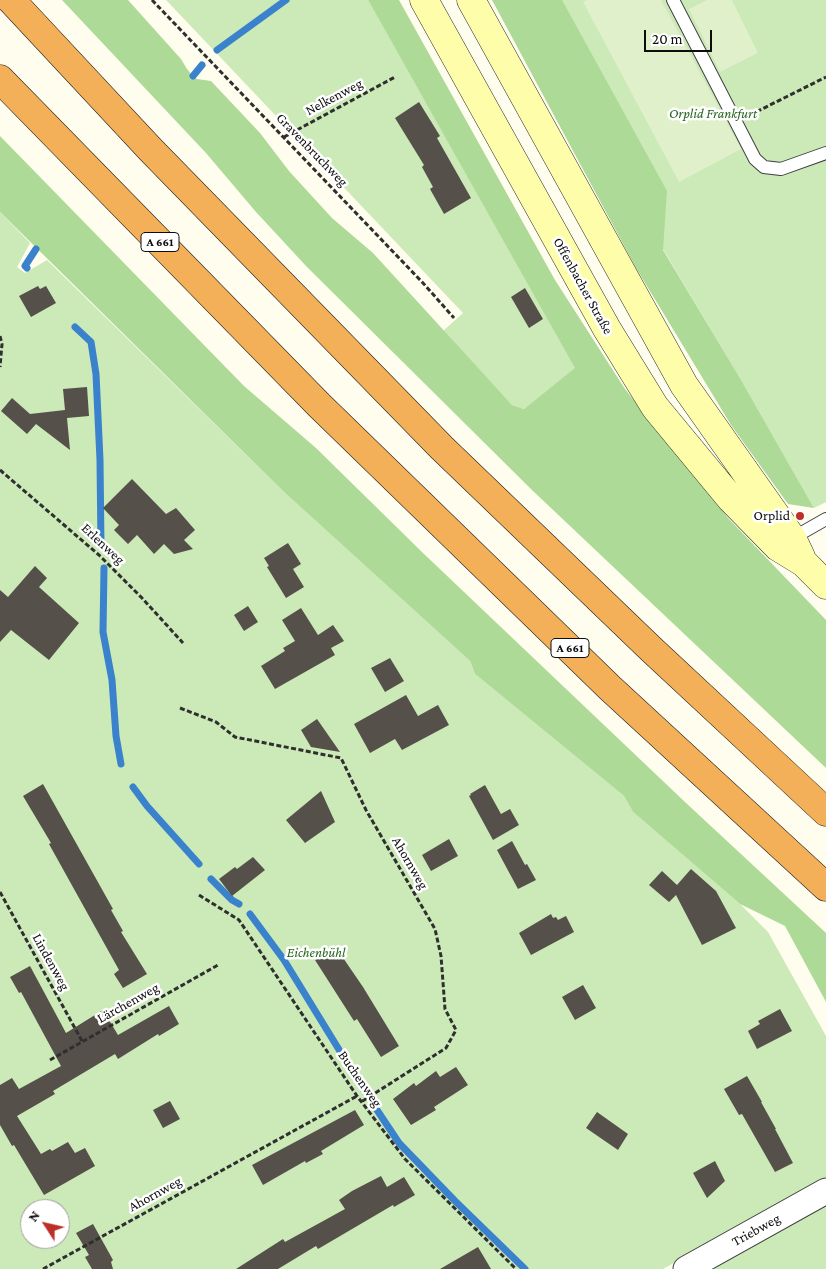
<!DOCTYPE html>
<meta charset="utf-8">
<style>
body{margin:0}
#map{position:relative;width:826px;height:1269px;overflow:hidden;background:#fffdee;font-family:"Crimson Pro",serif}
canvas{display:block}
.north{position:absolute;left:20px;top:1199px;width:50px;height:50px;box-sizing:border-box;background:#fff;border:1px solid #9e9e9e;border-radius:50%;rotate:305deg;font-size:14px;font-weight:700;line-height:20px;text-align:center;color:#0d0d0d}
.north::after{content:'';display:block;margin:auto;width:18px;height:22px;background:#bd3026;clip-path:polygon(50% 0,100% 100%,50% 72%,0 100%)}
.scale{position:absolute;left:644px;top:30px;width:68px;height:22px;box-sizing:border-box;border:2px solid #0d0d0d;border-top:0;padding-left:6px;font-size:15px;line-height:18px;white-space:nowrap;color:#0d0d0d;-webkit-text-stroke:4px #fff;paint-order:stroke}
</style>
<div id="map">
<canvas width="826" height="1269"></canvas>
<div class="north">N</div>
<div class="scale">20 m</div>
</div>
<script>
const ctx = document.querySelector('canvas').getContext('2d');
ctx.lineJoin = 'round';
function fillPath(path, color) {
  ctx.fillStyle = color;
  ctx.fill(path, 'evenodd');
}
function poly(rows) {
  const path = new Path2D();
  for (const r of rows) {
    path.moveTo(r[0], r[1]);
    for (let i = 2; i < r.length; i += 2) path.lineTo(r[i], r[i + 1]);
  }
  return path;
}
function stroke(path, color, width, dash) {
  ctx.strokeStyle = color;
  ctx.lineWidth = width;
  ctx.lineCap = dash ? 'butt' : 'round';
  ctx.setLineDash(dash || []);
  ctx.stroke(path);
}
function drawText(font, color, halo, rows, align = 'center') {
  ctx.font = font + ' "Crimson Pro",serif';
  ctx.lineWidth = 5;
  ctx.setLineDash([]);
  ctx.textBaseline = 'middle';
  ctx.strokeStyle = halo;
  ctx.fillStyle = color;
  for (const [text, x, y, turn = 0] of rows) {
    ctx.save();
    ctx.translate(x, y);
    ctx.rotate((+turn || 0) * Math.PI / 180);
    ctx.textAlign = isNaN(turn) ? turn : align;
    if (halo) ctx.strokeText(text, 0, 0);
    ctx.fillText(text, 0, 0);
    ctx.restore();
  }
}
fillPath(poly([
 [166,0,368,0,576,368,524,409,512,405,443,331,463,313],
 [514,0,826,0,826,502,814,508,740,378],
 [0,212,30,243,17,267,25,273,47,260,284,492,470,661,475,674,624,796,633,812,740,904,768,932,826,1036,826,1178,663,1269,0,1269],
 [30,1209,60,1209,60,1239,30,1239],
 [826,1200,826,1269,701,1269]
]), '#cce9b8');
fillPath(poly([
 [62,0,128,0,181,59,187,69,193,76,197,79,211,81,260,133,289,171,332,218,373,253,512,405,524,409,575,368,368,0,399,0,555,280,625,389,728,518,826,620,826,768,533,491,307,267,256,212,206,153],
 [492,0,562,0,667,191,663,250,740,378,814,508,788,504,731,425,636,268],
 [0,136,244,386,316,448,423,553,685,802,826,933,826,1002,785,926,740,904,633,812,624,796,475,674,470,661,284,492,0,212]
]), '#aeda97');
fillPath(poly([
 [587,0,661,0,741,149,679,182,583,2],
 [707,0,732,0,758,53,720,72,689,9]
]), '#dff0ca');
stroke(poly([
 [217,50,286,0],
 [193,76,202,65],
 [27,268,25,266,36,249],
 [75,327,91,342,96,374,100,460,101,546],
 [104,568,103,632,112,680,116,736,121,764],
 [133,787,147,806,199,864],
 [211,879,232,900,239,904],
 [250,914,284,960,365,1092],
 [375,1107,399,1143,455,1201,525,1269]
]), '#3b82cc', 7);
fillPath(poly([
 [419,102,440,136,437,138,471,198,444,214,430,189,433,187,422,167,424,165,395,118],
 [38,286,40,289,46,286,56,303,31,317,19,296],
 [525,288,543,319,529,328,511,297],
 [87,387,89,416,67,418,70,450,36,424,27,434,1,411,12,398,30,414,65,410,63,389],
 [132,479,166,514,176,508,195,530,184,540,193,549,174,554,164,544,154,554,137,535,128,544,114,530,119,525,103,508],
 [288,543,301,564,293,569,304,587,286,598,267,567,269,566,264,558],
 [35,566,47,578,39,587,79,623,49,660,11,630,0,642,0,590,8,597],
 [248,606,258,622,244,631,234,615],
 [301,608,318,635,333,625,344,641,331,648,335,655,275,689,261,666,285,651,283,648,295,641,282,620],
 [390,658,404,681,385,692,371,668],
 [406,695,418,716,438,705,449,725,402,750,395,739,370,753,354,724],
 [317,719,340,752,311,747,301,730],
 [43,784,113,909,111,910,123,931,121,932,147,974,123,988,114,974,119,970,49,844,51,843,23,796],
 [485,785,501,814,510,809,519,825,493,840,469,796,471,795,470,794],
 [321,791,335,822,305,843,286,820],
 [449,839,458,856,431,871,422,855],
 [512,841,525,865,527,864,536,880,518,889,497,850],
 [253,857,265,870,232,896,219,879,235,867,237,869],
 [691,869,716,891,736,928,702,945,676,895,669,902,649,885,662,871,677,885],
 [551,914,553,918,556,917,558,920,566,916,574,932,531,955,519,933],
 [337,949,363,987,399,1046,381,1057,357,1019,354,1021,315,960,330,950,332,953],
 [30,966,66,1033,103,1010,118,1035,169,1006,179,1024,159,1036,158,1034,118,1059,115,1054,53,1091,55,1094,17,1116,41,1154,50,1149,52,1151,68,1142,75,1153,85,1148,95,1166,44,1195,14,1145,12,1146,0,1125,0,1085,12,1078,19,1089,61,1066,21,992,19,993,10,977],
 [583,985,596,1008,575,1020,562,997],
 [780,1009,792,1031,757,1049,748,1031,760,1024,758,1021],
 [456,1067,468,1085,434,1107,436,1110,411,1125,393,1099,414,1083,416,1086,436,1071,440,1077],
 [747,1076,762,1102,761,1102,776,1129,775,1129,793,1163,775,1172,742,1114,739,1115,724,1089],
 [170,1101,180,1119,163,1128,153,1110],
 [355,1110,364,1125,321,1151,323,1154,306,1163,305,1161,263,1185,252,1165],
 [597,1112,628,1134,618,1150,586,1128],
 [715,1161,725,1181,707,1198,693,1173],
 [381,1176,387,1187,404,1177,415,1195,394,1207,393,1205,318,1249,316,1246,278,1269,236,1269,283,1239,285,1242,345,1209,339,1200,352,1191],
 [93,1224,113,1260,111,1262,113,1269,92,1269,85,1257,89,1255,76,1233],
 [478,1247,491,1269,440,1269]
]), '#56504a');
const lane = poly([
 [673,0,755,159,764,167,781,169,826,153],
 [791,539,826,519]
]);
const street = poly([
 [686,1269,826,1191]
]);
const secondary = poly([
 [424,0,607,329,655,407,731,499,778,547,804,563,826,585],
 [471,0,684,385,792,538,801,557]
]);
const highway = poly([
 [11,0,150,149,442,448,651,649,826,812],
 [0,79,319,405,610,688,826,887]
]);
stroke(lane, '#404040', 14);
stroke(street, '#404040', 27);
stroke(secondary, '#2f2f2f', 29);
stroke(highway, '#1e1e1e', 29);
stroke(poly([
 [152,0,423,283,454,318],
 [750,115,826,77],
 [284,137,395,77],
 [0,336,2,344,0,367],
 [0,470,99,555,142,598,183,643],
 [180,708,216,722,235,737,341,758,366,810,435,929,441,956,445,1009,456,1030,446,1048,361,1102],
 [0,892,82,1041],
 [199,895,239,920,357,1096,405,1159,516,1269],
 [50,1060,218,965],
 [43,1269,357,1096]
]), '#2f2f2f', 3, [5, 2.5]);
stroke(lane, '#fff', 12);
stroke(street, '#fff', 25);
stroke(secondary, '#fefeaa', 28);
stroke(highway, '#f3b058', 28);
for (const [x, y, r, color] of [
 [800,516,5,"#bd3026"]
]) {
  const dot = new Path2D();
  dot.arc(x, y, r, 0, 2 * Math.PI);
  ctx.fillStyle = color;
  ctx.fill(dot);
  stroke(dot, '#fff', 2);
}
for (const [x, y, w] of [
 [160,242,38],
 [570,648,38]
]) {
  const box = new Path2D();
  box.roundRect(x - w / 2, y - 9.5, w, 19, 4);
  ctx.fillStyle = '#fff';
  ctx.fill(box);
  stroke(box, '#0d0d0d', 1);
}
drawText('bold 12px', '#0d0d0d', null, [
 ["A 661",160,242],
 ["A 661",570,648]
]);
drawText('14px', '#0d0d0d', '#fff', [
 ["Nelkenweg",334,97,-28],
 ["Gravenbruchweg",312,150,46],
 ["Offenbacher Straße",583,286,61],
 ["Erlenweg",103,544,43],
 ["Ahornweg",410,863,60],
 ["Lindenweg",51,962,61],
 ["Lärchenweg",128,1003,-29],
 ["Buchenweg",360,1079,55],
 ["Ahornweg",155,1194,-29],
 ["Triebweg",756,1230,-29]
]);
drawText('italic 14px', '#25651e', '#fff', [
 ["Orplid Frankfurt",713,114],
 ["Eichenbühl",316,953]
]);
drawText('14px', '#0d0d0d', '#fff', [
 ["Orplid",790,516]
], 'right');
</script>
